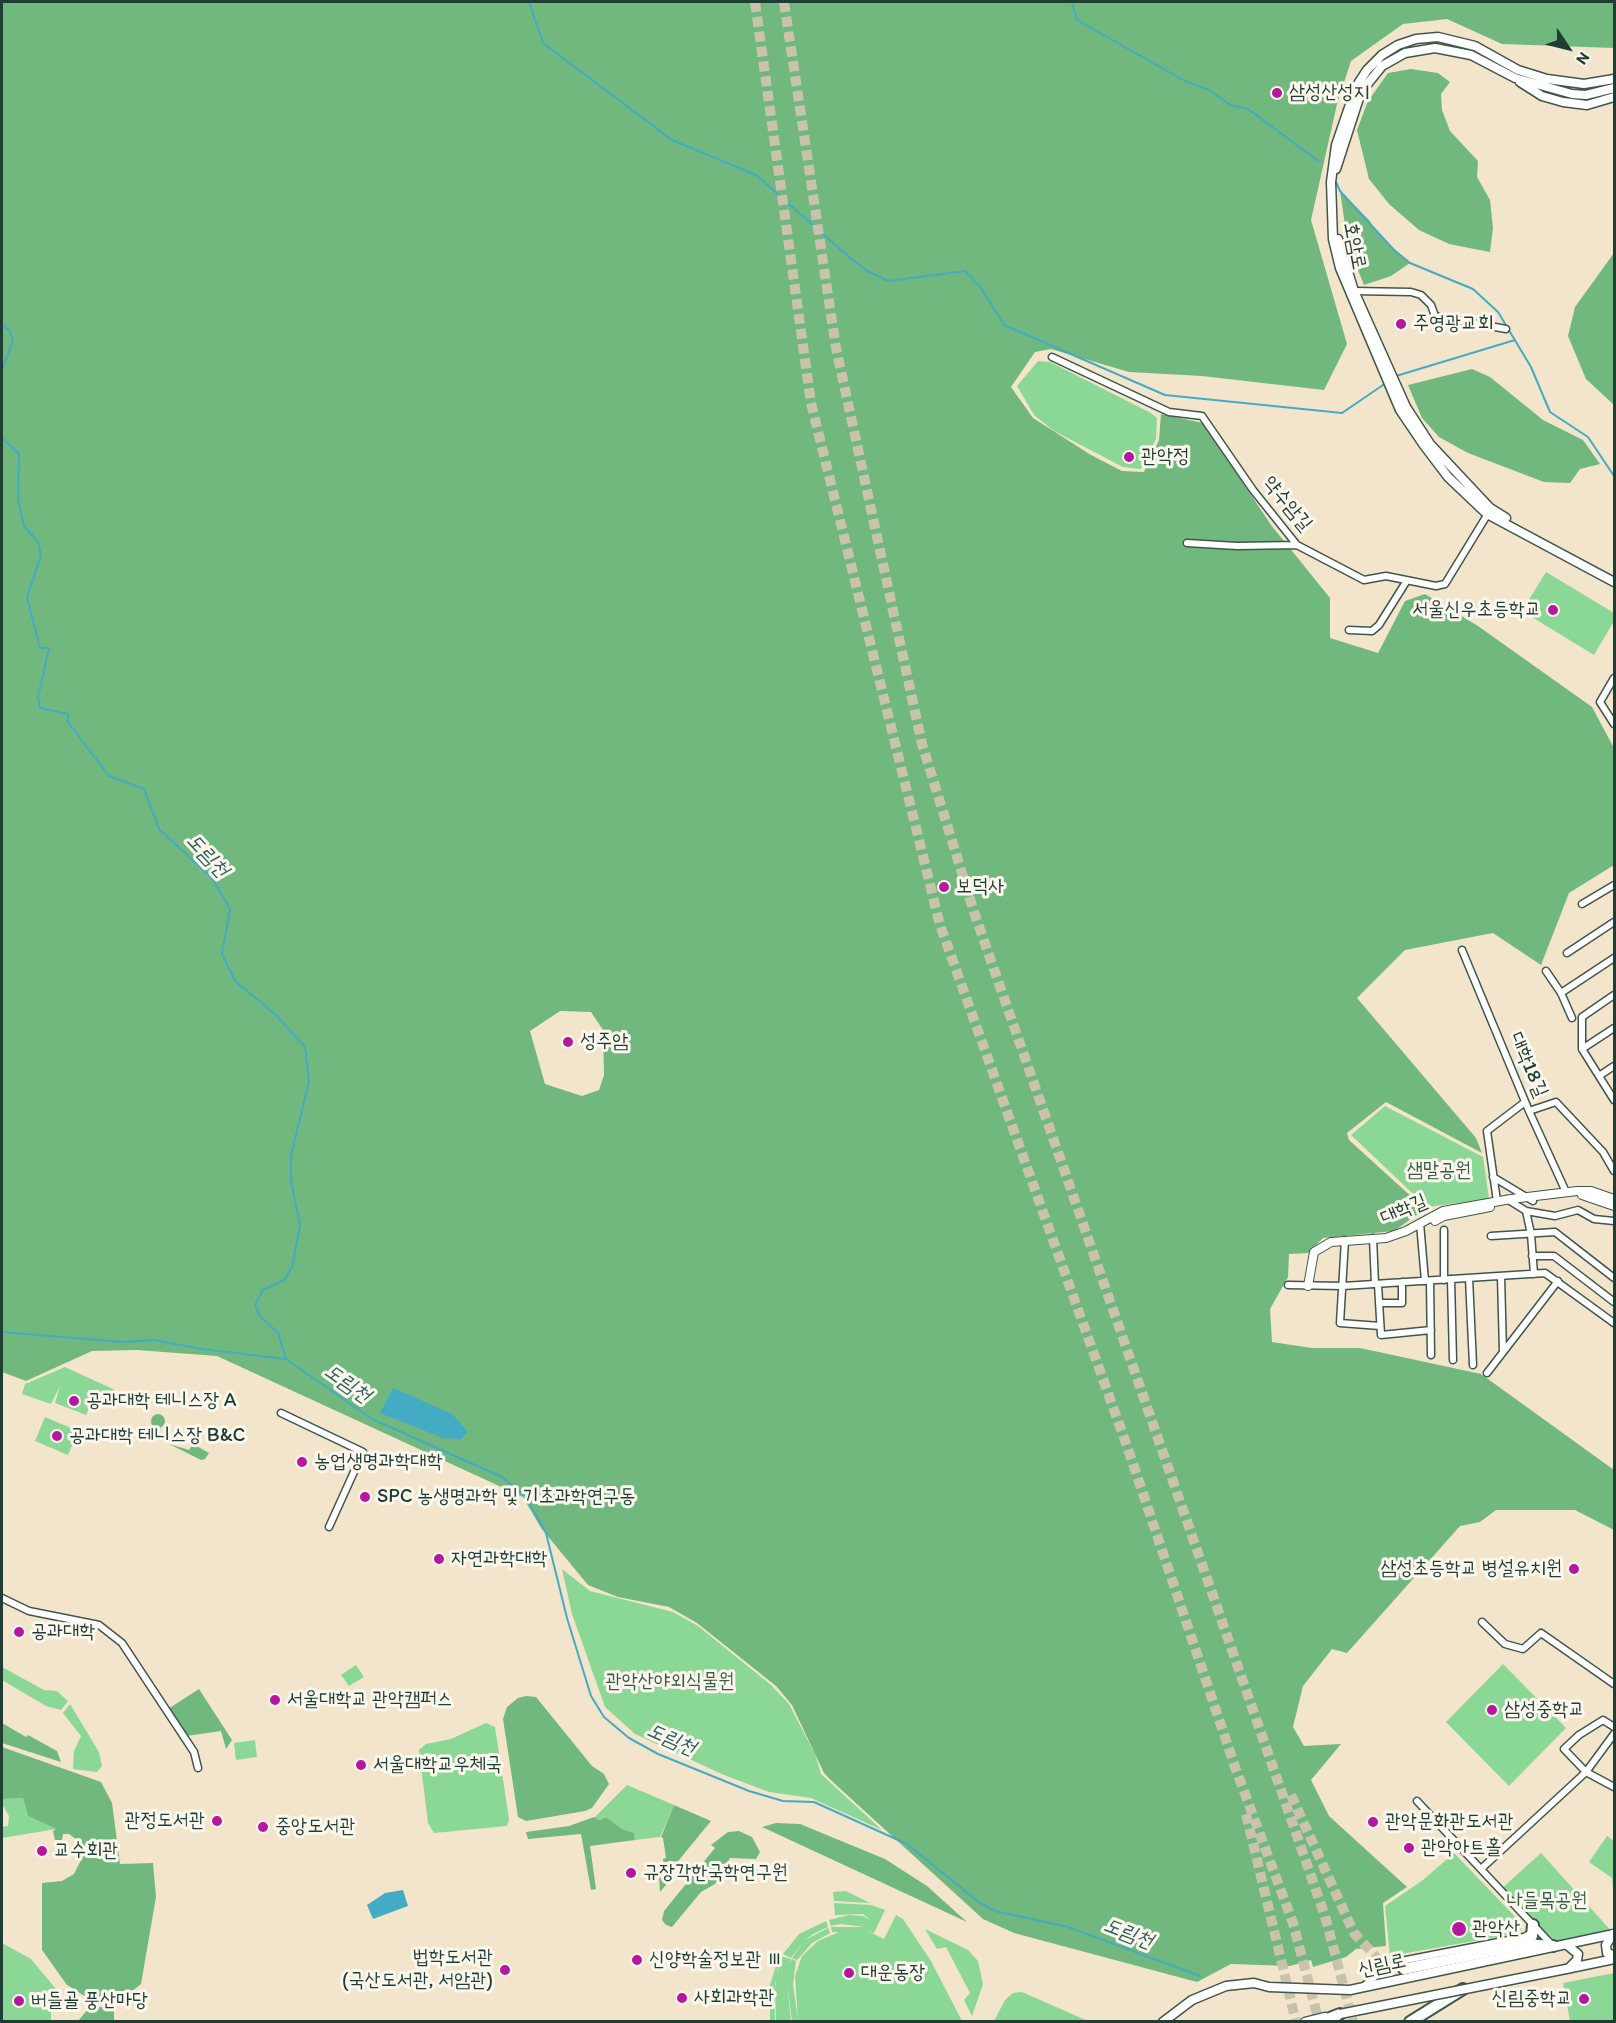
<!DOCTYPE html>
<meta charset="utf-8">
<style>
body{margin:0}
#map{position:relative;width:1616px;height:2023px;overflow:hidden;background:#f3e5cb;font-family:Itim,sans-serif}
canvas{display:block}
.frame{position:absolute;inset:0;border:3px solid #1f3d34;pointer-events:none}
.north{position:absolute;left:1538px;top:18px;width:60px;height:60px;-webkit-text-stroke:4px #fbf7ec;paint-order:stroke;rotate:125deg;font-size:16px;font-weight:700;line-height:24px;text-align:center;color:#1f3d34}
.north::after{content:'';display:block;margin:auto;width:21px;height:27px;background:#1f3d34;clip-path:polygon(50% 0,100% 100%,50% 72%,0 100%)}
</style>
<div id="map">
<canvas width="1616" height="2023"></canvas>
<div class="frame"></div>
<div class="north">N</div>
</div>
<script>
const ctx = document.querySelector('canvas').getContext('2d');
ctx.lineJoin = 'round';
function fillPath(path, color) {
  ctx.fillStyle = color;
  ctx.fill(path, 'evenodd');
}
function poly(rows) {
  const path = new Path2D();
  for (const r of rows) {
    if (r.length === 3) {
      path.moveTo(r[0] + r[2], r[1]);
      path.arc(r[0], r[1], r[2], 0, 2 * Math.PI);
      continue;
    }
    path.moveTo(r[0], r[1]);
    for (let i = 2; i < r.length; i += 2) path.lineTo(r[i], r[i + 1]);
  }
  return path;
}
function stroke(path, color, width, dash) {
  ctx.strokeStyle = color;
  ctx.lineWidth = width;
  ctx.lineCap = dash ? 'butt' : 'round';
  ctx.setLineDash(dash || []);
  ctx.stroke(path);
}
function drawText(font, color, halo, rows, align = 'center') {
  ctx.font = font + ' Itim,"Poor Story",sans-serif';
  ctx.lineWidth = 6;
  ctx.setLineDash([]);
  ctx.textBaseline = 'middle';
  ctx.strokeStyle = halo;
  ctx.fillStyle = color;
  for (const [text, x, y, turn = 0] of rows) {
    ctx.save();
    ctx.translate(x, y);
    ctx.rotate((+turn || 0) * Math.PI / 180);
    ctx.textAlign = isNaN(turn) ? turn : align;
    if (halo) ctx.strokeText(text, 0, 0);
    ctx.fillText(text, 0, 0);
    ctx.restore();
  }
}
fillPath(poly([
 [1038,361,1050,362,1151,413,1157,418,1156,439,1141,469,1123,467,1054,431,1034,415,1017,386],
 [1546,572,1614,613,1614,621,1594,655,1522,611],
 [1385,1106,1483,1157,1489,1199,1427,1207,1351,1135],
 [65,1367,115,1390,108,1405,93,1399,86,1415,55,1403,60,1386,51,1404,22,1394,25,1384],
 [45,1417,78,1431,68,1455,35,1441],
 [562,1569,590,1591,673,1612,698,1626,771,1685,789,1704,815,1754,821,1774,882,1830,811,1798,769,1792,724,1775,635,1734,605,1707,572,1614],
 [1503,1664,1566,1728,1509,1786,1446,1722],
 [356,1665,364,1677,349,1686,341,1675],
 [2,1667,44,1690,57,1691,68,1701,61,1710,46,1706,2,1680],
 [70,1704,99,1752,102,1766,97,1772,73,1769,74,1751,81,1736,63,1713],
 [486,1723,495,1727,509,1819,507,1826,434,1833,428,1823,419,1750,426,1744,451,1739],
 [255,1740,257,1757,236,1760,234,1743],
 [627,1785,674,1805,660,1837,635,1840,634,1833,622,1829,606,1817,598,1820,595,1817],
 [23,1798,28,1816,56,1829,2,1838,2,1827,8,1826,9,1816,2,1804,2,1799],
 [1607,1836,1614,1841,1614,1898,1612,1878,1589,1862],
 [1454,1853,1523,1925,1519,1933,1390,1956,1385,1906,1423,1880],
 [1541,1853,1614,1934,1553,1946,1500,1890],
 [846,1891,870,1903,834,1901,833,1892],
 [834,1903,871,1905,885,1910,874,1933,868,1931,884,1939,896,1915,903,1919,931,1961,962,2021,792,2021,787,1984,791,2021,776,2021,775,1984,781,1956,791,1959,789,1963,792,1959,796,1961,793,1984,798,2020,795,1976,802,1956,818,1941,839,1932,832,1932,831,1927,865,1927,841,1924,831,1926,829,1920,849,1915,863,1916,870,1920,863,1914,835,1915],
 [826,1921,828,1927,813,1934,805,1940,828,1928,830,1933,812,1943,797,1960,792,1958,804,1941,791,1958,783,1954,799,1934],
 [925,1929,968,1950,978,1961,983,1984,972,2016,964,2000,970,1993,946,1947,937,1949],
 [2,1943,31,1959,56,1989,51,1993,51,2021,2,2021],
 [780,1953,774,1995,775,2021,770,2021,770,1985],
 [1614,1973,1614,2021,1570,2021,1563,1983],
 [1022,1992,1088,2021,994,2021,1005,2000,1013,1993]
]), '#8bd795');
fillPath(poly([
 [2,2,1614,2,1614,48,1502,44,1447,19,1403,24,1351,61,1337,104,1311,220,1347,344,1324,390,1202,376,1129,372,1051,349,1035,352,1011,387,1033,418,1091,455,1122,471,1144,472,1159,440,1161,414,1203,423,1271,525,1330,598,1330,638,1378,653,1405,601,1425,594,1478,626,1592,707,1614,748,1614,865,1569,893,1541,965,1493,933,1405,950,1357,998,1476,1138,1482,1153,1386,1102,1347,1133,1349,1140,1425,1209,1394,1231,1323,1238,1308,1253,1289,1254,1288,1277,1270,1309,1272,1342,1312,1348,1360,1348,1481,1374,1614,1470,1614,1530,1575,1510,1496,1510,1480,1522,1460,1526,1347,1653,1332,1649,1303,1686,1293,1727,1304,1746,1341,1744,1311,1780,1329,1816,1407,1887,1383,1903,1386,1946,1356,1949,1346,1957,1313,1967,1311,1960,1290,1966,1231,1964,1197,1982,1014,1933,983,1919,835,1784,824,1773,792,1705,776,1686,697,1623,669,1607,618,1597,588,1585,541,1528,523,1497,217,1356,137,1350,92,1351,26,1381,2,1372],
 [560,1011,591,1012,603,1030,604,1075,599,1090,582,1096,545,1084,530,1031],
 [1411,69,1438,73,1450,82,1441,94,1442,110,1450,131,1478,161,1477,177,1490,200,1493,228,1490,252,1449,244,1419,230,1389,204,1369,179,1357,130,1368,101,1388,73],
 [1340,191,1369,220,1380,236,1410,263,1391,276,1364,285,1348,245],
 [1614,253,1614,405,1586,379,1568,336,1575,307],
 [1472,369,1490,377,1543,420,1583,440,1600,464,1580,469,1570,483,1544,482,1468,453,1439,437,1422,418,1408,385],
 [158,1421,7],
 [169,1444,189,1450,193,1444,209,1453,205,1459,201,1460],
 [199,1689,232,1740,226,1749,221,1731,186,1736,168,1709],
 [526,1696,536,1697,592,1766,604,1774,609,1784,592,1808,585,1811,526,1821,518,1817,503,1719,507,1707,518,1698],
 [2,1723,26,1737,28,1735,57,1751,61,1762,2,1743],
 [2,1747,101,1782,112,1803,120,1864,153,1863,156,1897,141,1984,126,1996,86,1997,67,1985,42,1950,42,1883,62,1881,74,1874,87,1848,81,1848,80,1842,69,1834,63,1834,62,1840,55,1840,53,1831,56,1829,28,1816,23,1798,2,1799],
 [674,1805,711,1821,665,1877,666,1885,660,1892,659,1876,665,1875,663,1859,666,1858,663,1838,661,1837],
 [594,1817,599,1820,606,1817,622,1829,634,1833,635,1840,590,1846,596,1889,591,1890,581,1834,528,1839,526,1832,569,1826],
 [776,1823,800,1824,885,1859,927,1886,967,1922,762,1827],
 [739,1831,752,1837,760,1852,756,1859,730,1858,715,1884,701,1892,672,1927,666,1925,662,1920,664,1911,715,1848,711,1845,728,1832],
 [114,2006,114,2020,78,2021,89,2008]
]), '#70b87e');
fillPath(poly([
 [393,1388,452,1414,468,1432,461,1439,443,1438,380,1413],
 [403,1890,408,1906,373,1919,367,1905,385,1893]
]), '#44abc4');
stroke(poly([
 [529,2,543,43,672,140,756,175,848,256,867,271,888,281,965,271,981,288,1004,325,1165,395,1342,413,1386,383],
 [1072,2,1077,20,1185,81,1209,90,1230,105,1248,109,1318,161],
 [1336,182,1340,191,1394,250,1410,263,1473,289,1498,312,1531,367,1550,412,1588,437,1614,476],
 [2,324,10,331,13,341,2,370],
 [1396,376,1515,340],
 [2,438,19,454,18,500,24,526,38,542,41,556,27,597,40,648,49,648,38,697,40,708,68,714,68,722,109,776,144,789,159,829,212,878,230,909,222,954,235,981,276,1015,305,1047,309,1081,291,1156,291,1180,300,1226,292,1267,284,1280,263,1290,255,1305,259,1315,278,1333,286,1359],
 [2,1332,123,1342,154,1340,202,1349,286,1359,372,1419,502,1477,525,1496,546,1533,567,1618,591,1696,604,1717,629,1738,658,1754,749,1791,783,1801,814,1802,907,1844,980,1903,995,1911,1068,1927,1200,1976]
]), '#44abc4', 2);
stroke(poly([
 [755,2,811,403,940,925,1127,1446,1235,1767,1293,1923,1319,2022],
 [784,2,836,348,922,744,975,915,1325,1916,1353,2022],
 [1291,1795,1354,1933,1378,1959,1404,1969],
 [1246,1814,1296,2022]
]), '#c9c3ad', 10, [10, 5]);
const minor = poly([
 [1352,291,1411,292,1421,295,1431,305,1435,316,1506,329],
 [1052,357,1169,412,1202,416,1253,490,1297,545,1364,580,1386,576,1436,586,1445,584,1489,512],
 [1187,543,1237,546,1297,545],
 [1349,630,1372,631,1379,625,1406,582],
 [1614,678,1600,702,1614,724],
 [1582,904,1614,885],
 [1462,950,1529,1111,1566,1192],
 [1567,953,1614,922],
 [1546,971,1561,993,1572,1018],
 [1561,993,1614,958],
 [1614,995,1582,1017,1582,1049,1614,1100],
 [1582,1049,1614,1028],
 [1599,1076,1614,1066],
 [1529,1111,1556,1102,1603,1152,1614,1171],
 [1493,1177,1533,1201],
 [1507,1199,1526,1211,1531,1234,1534,1274],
 [1497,1201,1487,1131,1525,1102],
 [1526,1211,1555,1216,1578,1210,1594,1219,1614,1221],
 [1420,1223,1425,1281],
 [1444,1230,1444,1280],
 [1491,1236,1555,1232,1614,1278],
 [1373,1238,1375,1284],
 [1345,1240,1340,1323,1380,1326],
 [1532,1256,1554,1256,1614,1302],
 [1501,1276,1503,1352],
 [1469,1278,1473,1365],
 [1451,1279,1453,1360],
 [1430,1281,1431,1355],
 [1378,1284,1381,1335,1431,1330],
 [1288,1285,1343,1286,1545,1273,1614,1323],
 [1379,1303,1402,1303,1402,1282],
 [1487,1373,1558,1281],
 [281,1413,363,1452,329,1527],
 [2,1598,29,1611,99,1625,122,1643,194,1752,198,1768],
 [1482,1622,1505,1644,1523,1649,1541,1633,1614,1684],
 [1614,1727,1603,1720,1579,1735,1564,1749,1586,1772,1614,1787],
 [1417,1801,1552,1945],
 [1481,1869,1586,1772,1614,1734],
 [1365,1985,1382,1971,1401,1961,1524,1937,1530,1934]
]);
const tertiary = poly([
 [1582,1195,1614,1206],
 [1435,1221,1444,1216,1490,1207],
 [1308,1286,1314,1252,1331,1242,1386,1238,1406,1231,1443,1211,1511,1199,1577,1191,1591,1191,1614,1199]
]);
const secondary = poly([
 [1614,79,1584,84,1547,79,1518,70,1475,46,1438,37,1416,39,1398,45,1382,55,1367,70,1356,87,1336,145,1331,182,1333,239,1340,268,1400,410,1423,444,1448,477,1487,514,1614,582],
 [1520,82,1542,96,1563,102,1587,105,1614,97],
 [1336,169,1361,92,1382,66,1405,53,1435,48,1471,55,1515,78,1572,94,1586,95,1614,88],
 [1338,239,1354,291,1406,407,1430,444,1490,508,1506,518],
 [1613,1934,1606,1945,1607,1953,1614,1955],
 [1567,1945,1578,1954,1577,1960,1570,1967],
 [1566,1969,1614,1959],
 [1163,2022,1192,2000,1226,1986,1254,1983,1269,1987,1350,1990,1614,1934],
 [1305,2022,1325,2017]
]);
const trunk = poly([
 [1525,1944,1532,1936,1533,1925],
 [1404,1969,1525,1944,1553,1946],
 [1320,2022,1340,2014],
 [1410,2022,1463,1989]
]);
stroke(minor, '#3f564b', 9);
stroke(tertiary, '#3f564b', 10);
stroke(secondary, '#3f564b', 11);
stroke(trunk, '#3f564b', 14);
stroke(minor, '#fff', 6);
stroke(tertiary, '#fff', 8);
stroke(secondary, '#fff', 8);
stroke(trunk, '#fff', 10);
const secondaryBridge = poly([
 [1340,2014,1566,1969]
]);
stroke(secondaryBridge, '#3f564b', 11, []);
stroke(secondaryBridge, '#fff', 8);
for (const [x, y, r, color] of [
 [1277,93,6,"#b5179e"],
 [1401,324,6,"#b5179e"],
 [1129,457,6,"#b5179e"],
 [1553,610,6,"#b5179e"],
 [944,887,6,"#b5179e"],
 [568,1042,6,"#b5179e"],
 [74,1401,6,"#b5179e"],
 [57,1436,6,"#b5179e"],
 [302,1462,6,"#b5179e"],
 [365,1497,6,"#b5179e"],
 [439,1559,6,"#b5179e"],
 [1574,1569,6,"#b5179e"],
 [19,1632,6,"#b5179e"],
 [275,1700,6,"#b5179e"],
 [1492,1710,6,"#b5179e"],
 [361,1765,6,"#b5179e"],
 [217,1821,6,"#b5179e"],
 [1373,1822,6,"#b5179e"],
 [263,1827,6,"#b5179e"],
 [1409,1848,6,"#b5179e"],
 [42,1851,6,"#b5179e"],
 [631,1873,6,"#b5179e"],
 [1459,1929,8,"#b5179e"],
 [637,1960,6,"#b5179e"],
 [505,1970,6,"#b5179e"],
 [849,1973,6,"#b5179e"],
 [682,1998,6,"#b5179e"],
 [1584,1999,6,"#b5179e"],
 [19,2001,6,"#b5179e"]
]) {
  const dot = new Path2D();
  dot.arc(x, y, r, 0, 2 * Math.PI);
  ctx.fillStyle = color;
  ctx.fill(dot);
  stroke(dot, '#fbf7ec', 2);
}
drawText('20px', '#1f3d34', '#fbf7ec', [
 ["삼성산성지",1289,93],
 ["주영광교회",1413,324],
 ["관악정",1141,457],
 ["서울신우초등학교",1541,610,"right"],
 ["보덕사",956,887],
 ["성주암",580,1042],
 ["공과대학 테니스장 A",86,1401],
 ["공과대학 테니스장 B&C",69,1436],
 ["농업생명과학대학",314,1462],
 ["SPC 농생명과학 및 기초과학연구동",377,1497],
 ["자연과학대학",451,1559],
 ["삼성초등학교 병설유치원",1562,1569,"right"],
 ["공과대학",31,1632],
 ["서울대학교 관악캠퍼스",287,1700],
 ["삼성중학교",1504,1710],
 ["서울대학교우체국",373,1765],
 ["관정도서관",205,1821,"right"],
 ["관악문화관도서관",1385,1822],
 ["중앙도서관",275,1827],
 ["관악아트홀",1421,1848],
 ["교수회관",54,1851],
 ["규장각한국학연구원",643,1873],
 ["관악산",1472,1929],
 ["법학도서관",493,1958,"right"],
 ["(국산도서관, 서암관)",493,1981,"right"],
 ["신양학술정보관 Ⅲ",649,1960],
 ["대운동장",861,1973],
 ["사회과학관",694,1998],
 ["신림중학교",1572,1999,"right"],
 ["버들골 풍산마당",31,2001]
], 'left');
drawText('20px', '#1f3d34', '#fbf7ec', [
 ["호암로",1354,246,79],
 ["약수암길",1287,504,50],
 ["대학18길",1528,1065,67],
 ["대학길",1404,1210,-23],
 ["신림로",1382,1966,-12]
]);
drawText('20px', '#355c47', '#fbf7ec', [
 ["샘말공원",1439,1171],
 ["관악산야외식물원",670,1682],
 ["나들목공원",1547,1901]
]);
drawText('italic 21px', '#2a5e5f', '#fbf7ec', [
 ["도림천",207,856,47],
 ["도림천",347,1384,35],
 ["도림천",671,1740,24],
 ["도림천",1128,1934,21]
]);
</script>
